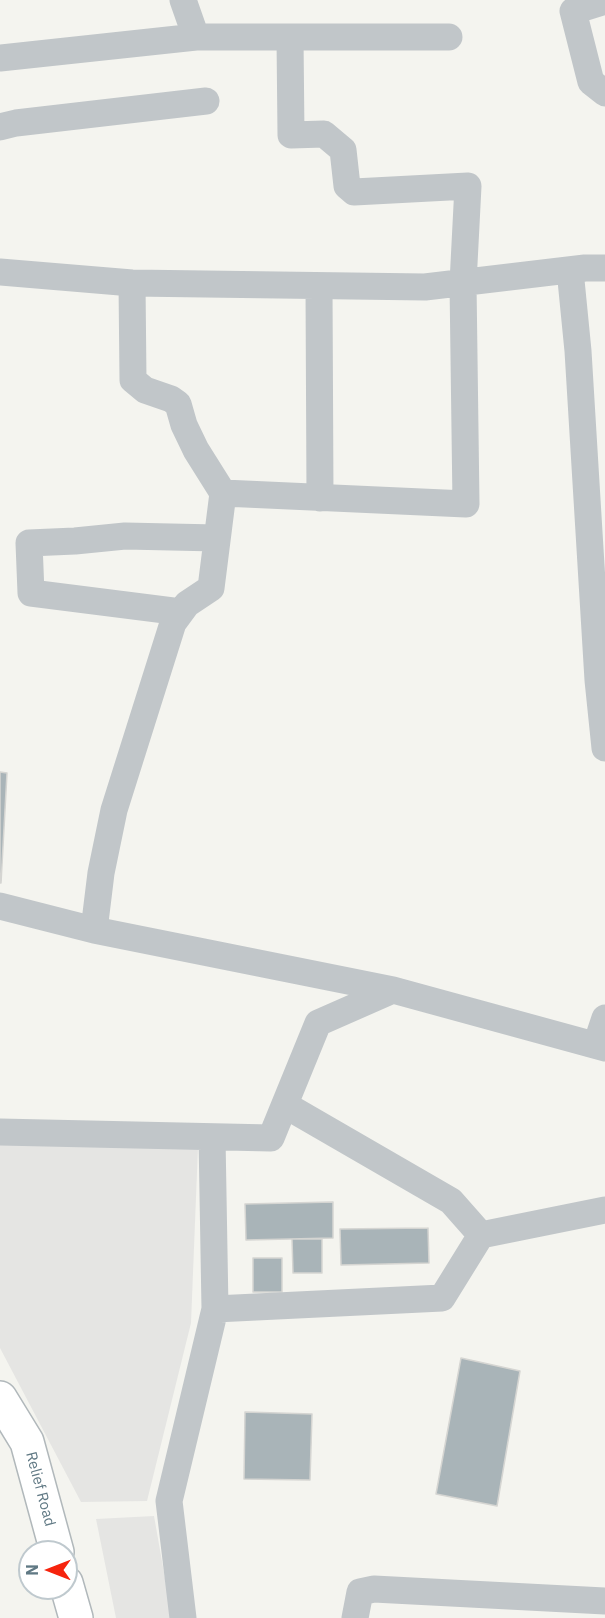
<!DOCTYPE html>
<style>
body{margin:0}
#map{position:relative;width:605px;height:1618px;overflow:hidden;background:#f4f4ef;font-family:"IBM Plex Sans",sans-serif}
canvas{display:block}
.north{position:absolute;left:18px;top:1540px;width:60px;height:60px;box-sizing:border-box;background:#fff;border:2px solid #bfc9ce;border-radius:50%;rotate:270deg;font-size:16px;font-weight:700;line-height:24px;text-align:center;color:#607984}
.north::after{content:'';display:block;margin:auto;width:21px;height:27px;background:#f6240e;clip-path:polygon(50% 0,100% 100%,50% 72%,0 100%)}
</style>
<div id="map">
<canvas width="605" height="1618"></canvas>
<div class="north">N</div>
</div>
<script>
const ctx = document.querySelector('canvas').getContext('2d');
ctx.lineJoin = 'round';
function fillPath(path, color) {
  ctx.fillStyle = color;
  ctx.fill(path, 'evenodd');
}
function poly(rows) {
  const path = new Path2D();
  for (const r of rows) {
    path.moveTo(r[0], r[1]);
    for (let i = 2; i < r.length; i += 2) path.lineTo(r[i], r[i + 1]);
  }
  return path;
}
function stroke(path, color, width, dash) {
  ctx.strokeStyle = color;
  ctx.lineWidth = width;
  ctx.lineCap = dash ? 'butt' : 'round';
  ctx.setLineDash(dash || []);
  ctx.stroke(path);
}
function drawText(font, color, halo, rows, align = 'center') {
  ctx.font = font + ' "IBM Plex Sans",sans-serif';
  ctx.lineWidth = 6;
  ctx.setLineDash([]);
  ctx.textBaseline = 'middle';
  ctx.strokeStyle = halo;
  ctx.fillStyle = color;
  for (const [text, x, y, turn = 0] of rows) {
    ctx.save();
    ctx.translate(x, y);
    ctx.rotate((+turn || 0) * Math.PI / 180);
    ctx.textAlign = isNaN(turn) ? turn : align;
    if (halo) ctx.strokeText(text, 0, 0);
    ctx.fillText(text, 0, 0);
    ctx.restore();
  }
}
fillPath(poly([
 [0,1143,198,1147,191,1323,147,1501,81,1502,0,1348],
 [154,1516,172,1618,116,1618,96,1519]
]), '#e5e5e3');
const building = poly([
 [0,772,7,773,1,883,0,883,0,772],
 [333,1202,333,1238,246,1240,245,1204,333,1202],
 [428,1228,429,1263,341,1265,340,1229,428,1228],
 [292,1239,322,1239,322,1273,293,1273,292,1239],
 [253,1258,282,1258,282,1292,253,1292,253,1258],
 [461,1358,520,1371,497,1506,436,1494,461,1358],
 [245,1412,312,1414,310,1480,244,1479,245,1412]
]);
fillPath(building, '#a9b4b8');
stroke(building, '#d5d5d2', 1.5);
const major = poly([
 [0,1398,27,1442,57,1552],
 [66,1583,76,1618]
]);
stroke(major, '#b1b8bb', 36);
stroke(poly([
 [183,0,196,37],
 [605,1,573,11,591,82,605,93],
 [0,58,196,37,449,37],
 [0,127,16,123,206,101],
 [570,270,578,351,598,680,605,748],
 [0,272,132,283,425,287,585,268,605,268],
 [319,286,320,498],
 [223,493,466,504,463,283,468,186,354,192,347,186,343,150,324,134,291,135,290,38],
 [181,612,31,593,29,543,75,541,125,536,217,538],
 [0,906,94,930,393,990,605,1048],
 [94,930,101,873,114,810,173,623,187,604,211,588,223,493,196,450,184,425,178,404,171,399,145,390,133,380,132,283],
 [596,1045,605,1018],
 [285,1105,451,1201,481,1235],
 [0,1132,271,1138,318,1023,393,990],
 [215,1309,442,1298,481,1235,605,1210],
 [183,1618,169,1501,215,1309,212,1137],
 [355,1618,360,1592,374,1589,605,1601]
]), '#c1c6c9', 27);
stroke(major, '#fff', 33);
drawText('15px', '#607984', '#fff', [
 ["Relief Road",40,1489,75]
]);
</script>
